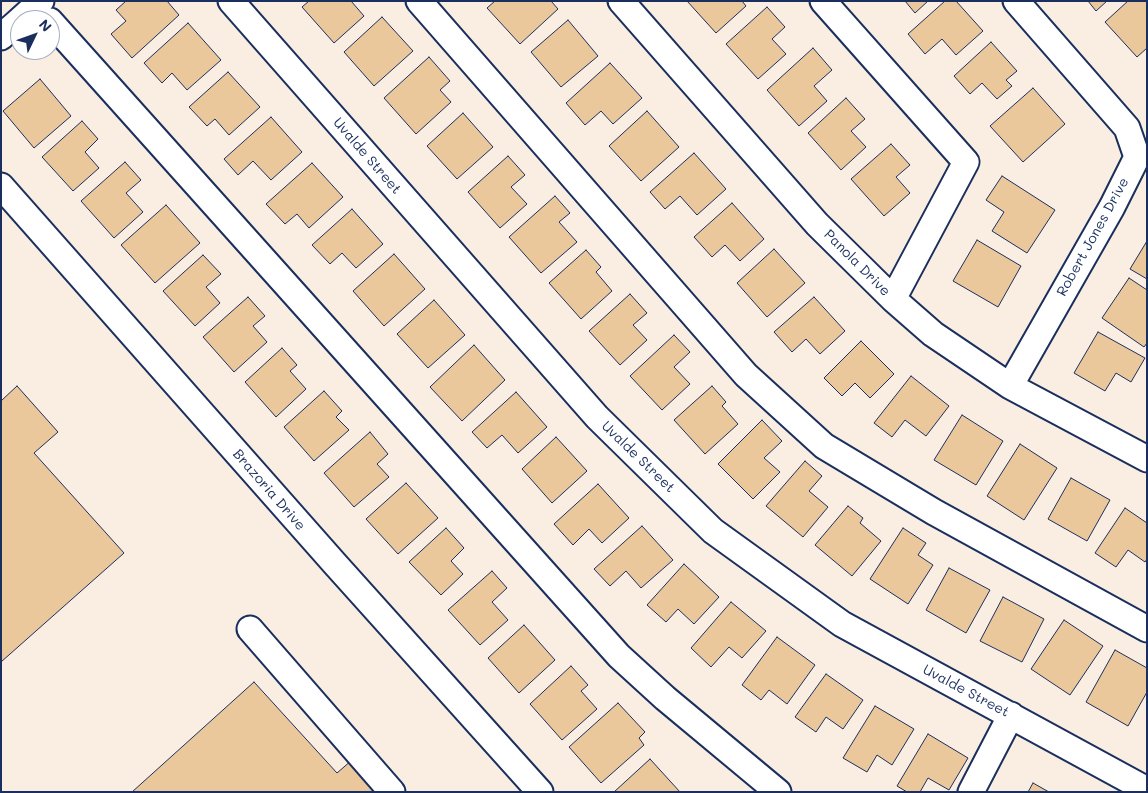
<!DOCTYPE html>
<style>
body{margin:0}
#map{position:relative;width:1148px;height:793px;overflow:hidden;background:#f9eee1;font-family:Mali,sans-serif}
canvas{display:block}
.frame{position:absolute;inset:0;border:2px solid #1b2f5e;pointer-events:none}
.north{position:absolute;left:10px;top:10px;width:50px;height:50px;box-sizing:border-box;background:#fff;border:1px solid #a4acbf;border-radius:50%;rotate:48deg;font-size:14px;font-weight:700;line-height:20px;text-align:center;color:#1b2f5e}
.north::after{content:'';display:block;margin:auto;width:18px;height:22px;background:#1b2f5e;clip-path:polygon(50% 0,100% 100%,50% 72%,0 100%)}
</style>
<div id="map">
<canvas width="1148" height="793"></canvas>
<div class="frame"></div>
<div class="north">N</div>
</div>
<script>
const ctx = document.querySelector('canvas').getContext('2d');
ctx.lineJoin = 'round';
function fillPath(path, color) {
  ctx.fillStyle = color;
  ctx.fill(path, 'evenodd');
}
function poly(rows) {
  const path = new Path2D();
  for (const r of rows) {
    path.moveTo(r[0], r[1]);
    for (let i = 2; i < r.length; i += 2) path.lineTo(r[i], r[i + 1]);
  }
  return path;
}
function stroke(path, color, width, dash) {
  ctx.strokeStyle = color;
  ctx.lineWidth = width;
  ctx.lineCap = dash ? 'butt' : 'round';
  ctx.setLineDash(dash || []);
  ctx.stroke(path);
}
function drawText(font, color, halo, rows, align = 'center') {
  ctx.font = font + ' Mali,sans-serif';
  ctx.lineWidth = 4;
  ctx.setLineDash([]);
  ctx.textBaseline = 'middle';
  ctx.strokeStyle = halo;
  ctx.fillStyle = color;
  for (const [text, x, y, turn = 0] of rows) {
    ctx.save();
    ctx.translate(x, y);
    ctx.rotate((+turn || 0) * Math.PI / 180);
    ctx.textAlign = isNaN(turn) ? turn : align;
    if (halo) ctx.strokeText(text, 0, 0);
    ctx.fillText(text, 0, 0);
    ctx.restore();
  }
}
const building = poly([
 [126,1,167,1,179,15,132,58,111,34,126,21,116,10,126,1],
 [309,1,351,1,364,16,334,43,302,7,309,1],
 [495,1,551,1,558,9,520,44,487,8,495,1],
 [687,1,742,1,746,6,716,33,687,1],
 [905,1,928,1,915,13,905,1],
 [945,1,956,1,983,31,956,55,942,39,925,54,908,34,945,1],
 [1088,1,1107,1,1096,11,1088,1],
 [1128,1,1147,1,1147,48,1137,57,1105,22,1128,1],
 [767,7,785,27,772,39,786,54,758,79,726,44,767,7],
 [382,17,413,51,374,86,344,52,382,17],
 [568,20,598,56,561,87,531,52,568,20],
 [188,23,221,60,187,90,172,73,162,83,144,63,188,23],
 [991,42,1017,71,1006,80,1012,86,997,99,982,83,970,94,954,76,991,42],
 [813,48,832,70,814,86,827,101,799,126,767,90,813,48],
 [429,57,450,81,440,90,451,102,416,134,384,98,429,57],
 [610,63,642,98,613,124,601,111,585,125,566,103,610,63],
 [228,72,260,107,229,135,215,119,207,126,189,107,228,72],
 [40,79,71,116,34,148,3,111,40,79],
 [1033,88,1065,124,1023,162,990,126,1033,88],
 [846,98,865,119,851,131,866,147,841,170,808,133,846,98],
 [647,111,679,147,641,181,609,146,647,111],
 [463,113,493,147,457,179,427,146,463,113],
 [271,117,302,152,271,180,253,161,238,175,224,159,271,117],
 [82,121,98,139,85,152,99,168,73,191,42,157,82,121],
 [891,144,910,165,896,177,910,193,884,216,851,179,891,144],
 [694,153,726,189,697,215,680,196,665,209,650,192,694,153],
 [508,156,525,175,511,187,527,204,500,228,468,192,508,156],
 [125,162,141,180,126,193,143,212,114,238,81,201,125,162],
 [312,163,343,197,309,228,297,214,285,224,266,204,312,163],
 [1002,176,1055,210,1027,253,992,231,1004,212,986,200,1002,176],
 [555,196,570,213,559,222,577,242,541,273,509,237,555,196],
 [732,203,764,239,740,261,725,245,712,257,694,237,732,203],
 [166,205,200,243,155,283,121,245,166,205],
 [352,209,383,244,356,268,342,253,330,264,312,245,352,209],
 [977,240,1021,266,998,307,953,281,977,240],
 [1147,241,1147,279,1130,269,1147,241],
 [774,249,805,283,767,317,737,283,774,249],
 [586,250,601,267,596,272,612,291,581,319,549,283,586,250],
 [394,254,425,289,384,326,353,291,394,254],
 [203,255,221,274,206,287,220,303,195,326,163,291,203,255],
 [1129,278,1147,290,1147,343,1144,347,1102,318,1129,278],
 [630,294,647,313,633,325,647,340,620,365,589,331,630,294],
 [248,297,265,316,253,326,267,342,234,372,203,337,248,297],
 [814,297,845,331,820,354,806,339,792,352,774,332,814,297],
 [434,300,465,335,428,368,397,334,434,300],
 [1098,332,1145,358,1131,382,1116,373,1105,391,1074,373,1098,332],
 [674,335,690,352,674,367,690,384,662,410,630,376,674,335],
 [861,341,894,374,870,398,855,383,842,396,824,378,861,341],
 [474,345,505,380,462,421,430,387,474,345],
 [282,348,297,365,290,371,306,389,276,417,245,382,282,348],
 [911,376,949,406,926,436,905,420,892,437,874,423,911,376],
 [17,386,58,432,34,453,124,553,1,662,1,401,17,386],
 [712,386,726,402,722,406,738,424,705,454,674,420,712,386],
 [324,391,342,411,336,417,349,430,314,461,284,427,324,391],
 [516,392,547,427,518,453,502,435,487,448,472,432,516,392],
 [962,415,1003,441,976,485,934,460,962,415],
 [762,420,782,441,764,458,780,472,753,499,718,464,762,420],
 [370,432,388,454,377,464,389,477,354,507,324,473,370,432],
 [556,437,587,471,552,503,522,469,556,437],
 [1020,444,1057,468,1024,520,987,496,1020,444],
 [805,461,822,476,809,491,828,507,803,537,766,506,805,461],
 [1071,478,1110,500,1087,541,1048,519,1071,478],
 [406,483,438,518,398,554,366,519,406,483],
 [598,484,629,518,602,543,589,529,573,545,554,524,598,484],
 [848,506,863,518,860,523,881,541,852,576,815,545,848,506],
 [1125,508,1147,523,1147,559,1145,562,1128,550,1116,567,1095,553,1125,508],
 [642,526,673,560,641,588,626,571,610,586,594,569,642,526],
 [446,528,464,548,451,561,463,574,441,595,409,562,446,528],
 [903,528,926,543,918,555,933,565,908,604,870,579,903,528],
 [684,564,719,597,694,624,678,609,666,622,647,605,684,564],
 [949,568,990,590,966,633,926,610,949,568],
 [492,571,507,588,492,602,508,620,480,645,448,610,492,571],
 [1003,597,1044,619,1022,662,980,641,1003,597],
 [731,602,766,631,742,658,729,647,711,667,691,648,731,602],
 [1064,620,1103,646,1070,695,1031,669,1064,620],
 [524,625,555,660,519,693,488,658,524,625],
 [777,637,815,665,787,704,769,690,761,700,742,685,777,637],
 [1115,650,1147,668,1147,692,1128,726,1086,702,1115,650],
 [571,666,588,685,581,691,597,709,562,740,530,704,571,666],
 [826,674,863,700,843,729,826,717,816,732,795,717,826,674],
 [254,682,337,773,352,760,381,792,132,792,254,682],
 [618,703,645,732,639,738,644,745,601,783,569,747,618,703],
 [875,706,914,729,892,765,877,755,867,772,843,758,875,706],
 [928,734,968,758,949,790,928,778,920,792,907,792,897,786,928,734],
 [650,759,680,792,614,792,650,759],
 [1033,783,1049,792,1028,792,1033,783]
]);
fillPath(building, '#ebc79c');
stroke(building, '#1b2f5e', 1);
const minor = poly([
 [231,1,597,417,713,531,842,624,1147,790],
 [419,1,746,375,824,446,934,512,1147,629],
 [621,1,817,224,893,299,933,334,1010,386,1147,459],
 [823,1,966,162,893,299],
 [20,20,41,1],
 [50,21,619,656,665,698,778,792],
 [1,37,20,20],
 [1,186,336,565,540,792],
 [1010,386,1112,207,1137,157,1127,128,1016,1],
 [250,629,392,792],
 [971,792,1011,715]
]);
stroke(minor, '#1b2f5e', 29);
stroke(minor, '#fff', 25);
drawText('14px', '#1b2f5e', '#fff', [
 ["Uvalde Street",367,156,49],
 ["Robert Jones Drive",1093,237,-61],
 ["Panola Drive",857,263,45],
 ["Uvalde Street",638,457,44],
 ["Brazoria Drive",269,490,49],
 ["Uvalde Street",966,691,28]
]);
</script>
